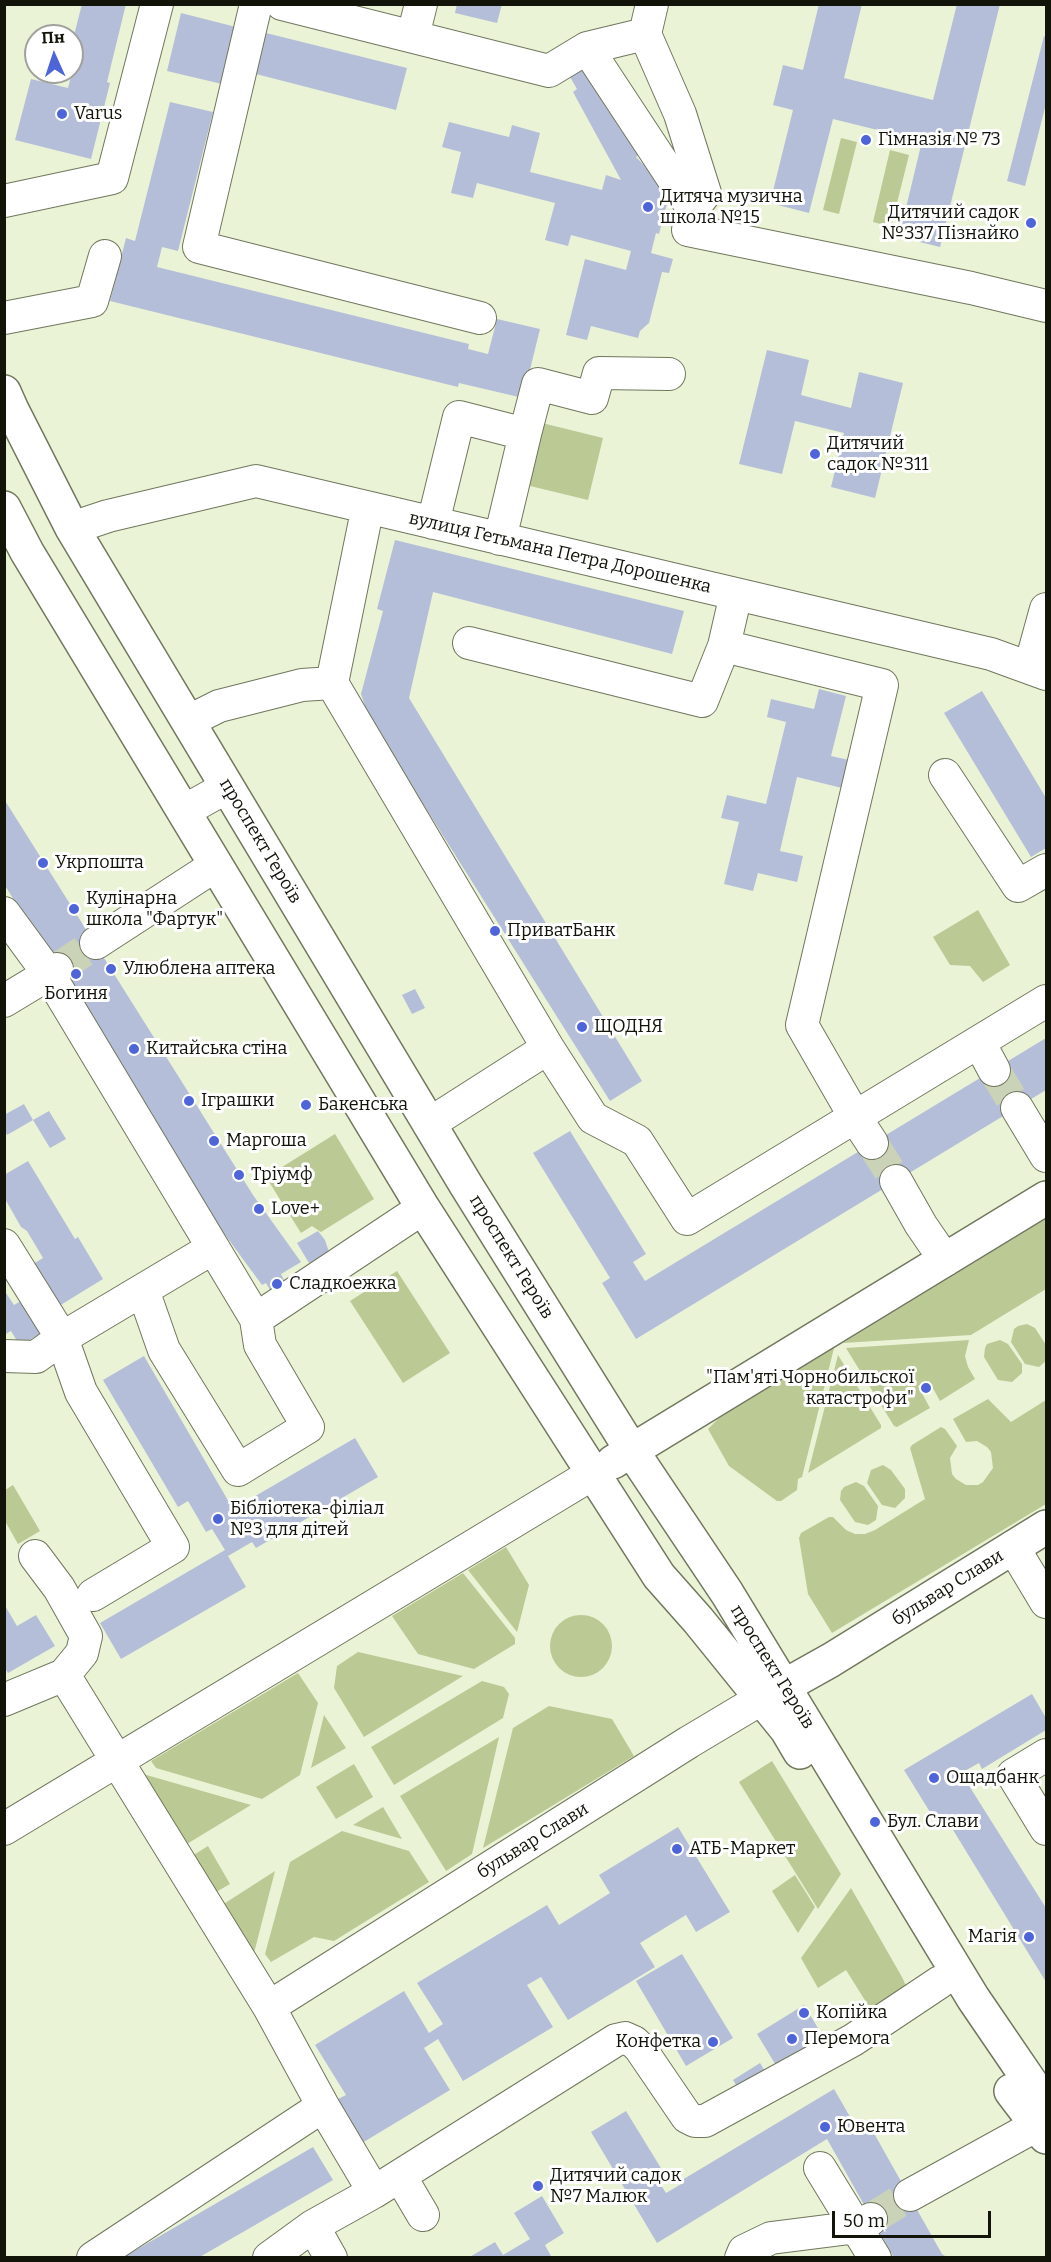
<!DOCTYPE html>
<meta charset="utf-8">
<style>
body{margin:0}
#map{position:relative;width:1051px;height:2262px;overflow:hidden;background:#eaf3d6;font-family:Bitter,serif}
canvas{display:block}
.frame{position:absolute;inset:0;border:6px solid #12140a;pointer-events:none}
.north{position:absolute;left:24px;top:24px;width:60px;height:60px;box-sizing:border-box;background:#fff;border:2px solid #a0a19d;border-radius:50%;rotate:357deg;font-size:16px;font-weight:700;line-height:24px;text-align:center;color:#12140a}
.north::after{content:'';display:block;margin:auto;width:21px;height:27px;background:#4e65da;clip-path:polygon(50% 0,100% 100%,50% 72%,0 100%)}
.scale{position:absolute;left:832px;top:2211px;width:159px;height:27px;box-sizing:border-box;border:3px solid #12140a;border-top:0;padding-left:8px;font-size:18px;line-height:21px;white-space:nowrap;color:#12140a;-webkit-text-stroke:4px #fff;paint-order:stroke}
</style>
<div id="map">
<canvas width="1051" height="2262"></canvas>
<div class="frame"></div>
<div class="north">Пн</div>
<div class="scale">50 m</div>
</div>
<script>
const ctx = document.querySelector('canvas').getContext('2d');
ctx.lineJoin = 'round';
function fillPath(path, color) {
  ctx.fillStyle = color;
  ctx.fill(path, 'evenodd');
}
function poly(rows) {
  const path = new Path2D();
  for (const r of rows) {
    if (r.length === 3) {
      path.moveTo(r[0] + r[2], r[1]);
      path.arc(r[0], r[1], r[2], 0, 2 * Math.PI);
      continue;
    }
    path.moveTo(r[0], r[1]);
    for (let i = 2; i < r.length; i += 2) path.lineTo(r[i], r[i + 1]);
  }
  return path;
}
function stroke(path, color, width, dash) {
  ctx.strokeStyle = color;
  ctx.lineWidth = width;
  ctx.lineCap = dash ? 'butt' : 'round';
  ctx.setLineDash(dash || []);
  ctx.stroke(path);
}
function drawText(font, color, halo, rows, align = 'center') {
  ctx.font = font + ' Bitter,serif';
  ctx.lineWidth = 6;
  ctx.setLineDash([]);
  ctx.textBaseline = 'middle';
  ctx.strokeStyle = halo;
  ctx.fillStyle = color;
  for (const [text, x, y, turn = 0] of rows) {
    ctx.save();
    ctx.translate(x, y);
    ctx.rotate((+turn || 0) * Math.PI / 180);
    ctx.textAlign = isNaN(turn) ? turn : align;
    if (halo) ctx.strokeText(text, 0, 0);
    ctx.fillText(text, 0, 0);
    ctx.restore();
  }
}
fillPath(poly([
 [841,138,857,142,839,214,823,210],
 [890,150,909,155,891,227,873,222],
 [538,422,603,438,588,500,522,484],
 [978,910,1010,965,983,982,970,966,950,965,933,937],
 [335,1134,374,1199,321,1232,312,1226,301,1233,266,1177],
 [1046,1219,1046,1289,971,1335,843,1343],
 [397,1271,450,1353,403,1383,350,1301],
 [1027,1324,1035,1328,1046,1345,1046,1361,1039,1367,1025,1364,1011,1342,1014,1329,1018,1326],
 [969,1340,965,1356,968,1367,975,1379,940,1401,929,1381,918,1386,930,1408,897,1427,894,1426,846,1348],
 [1000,1340,1008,1344,1022,1364,1022,1373,1012,1382,998,1380,984,1357,985,1348,987,1344],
 [834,1348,802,1477,798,1479,797,1490,781,1501,777,1501,729,1466,708,1429,718,1419],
 [838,1355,881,1425,881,1428,808,1473],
 [988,1399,1011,1422,1046,1400,1046,1504,832,1633,808,1594,799,1538,801,1533,829,1517,833,1517,846,1530,855,1534,865,1534,875,1530,925,1499,910,1448,912,1445,941,1427,945,1429,957,1446,950,1458,952,1474,956,1479,966,1485,978,1485,983,1482,993,1468,991,1452,987,1447,977,1441,966,1442,953,1419],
 [883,1465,891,1470,905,1489,905,1498,895,1508,882,1505,867,1483,871,1470],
 [856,1482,864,1486,878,1506,876,1520,868,1525,855,1522,840,1500,841,1491,844,1487],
 [13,1485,40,1531,18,1544,5,1521,5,1490],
 [506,1547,529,1585,517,1632,468,1570],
 [463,1573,515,1638,515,1644,474,1669,418,1654,392,1616],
 [581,1646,31],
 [358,1652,463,1676,364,1737,334,1688,337,1666],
 [298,1673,318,1703,300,1775,262,1799,156,1768,151,1761],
 [482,1681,504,1687,509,1694,503,1718,394,1785,371,1747],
 [549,1706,612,1719,634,1756,483,1848,513,1728],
 [324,1715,346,1748,311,1768],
 [499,1737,472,1854,446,1871,400,1796],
 [772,1761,841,1874,818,1909,739,1782],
 [354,1764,373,1797,336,1819,316,1787],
 [143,1774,251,1805,182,1847],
 [383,1807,402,1839,353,1825],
 [342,1831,409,1851,429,1882,334,1941,314,1937,271,1962,265,1954,290,1862],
 [208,1846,230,1884,211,1895,189,1858],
 [275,1871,252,1961,219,1907],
 [795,1875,815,1907,798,1933,772,1891],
 [851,1888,902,1977,907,1988,878,2021,846,1970,818,1988,801,1958]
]), '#bbc994');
fillPath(poly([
 [82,4,126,4,107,82,110,83,91,159,15,140,31,79,68,88,72,72,72,43],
 [457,4,502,4,497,23,455,13],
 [819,4,862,4,844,78,933,100,957,4,1000,4,940,247,899,237,922,141,833,119,809,213,770,203,793,110,773,105,783,65,803,70],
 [181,13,236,27,222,84,167,71],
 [266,33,407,68,396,110,256,74],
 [1044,36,1046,37,1046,104,1025,186,1007,181],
 [587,58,643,151,636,157,670,192,659,234,656,233,651,253,673,259,669,273,662,272,649,323,640,331,638,338,591,326,587,340,566,335,585,259,626,270,631,251,571,235,568,246,545,240,555,203,477,183,473,198,451,193,461,152,442,147,449,122,509,137,512,125,540,133,530,172,602,190,606,175,621,180,573,92,577,89,566,70],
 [170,102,213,112,178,251,162,247,157,267,469,344,468,349,488,354,497,319,540,329,523,398,459,383,458,387,110,301,126,238,135,241],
 [767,350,809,360,801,395,851,408,859,372,903,383,875,498,831,487,844,433,795,421,782,474,739,464],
 [395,540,684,611,672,654,433,592,409,698,642,1081,610,1101,369,718,361,694,383,611,377,609],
 [819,689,846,696,831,756,849,760,842,788,797,777,780,851,803,856,797,882,758,873,753,891,724,884,739,822,721,818,727,795,766,804,786,722,767,717,771,699,814,709],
 [982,691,1046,798,1046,848,1031,857,944,713],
 [4,799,253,1195,301,1262,281,1274,287,1286,273,1295,266,1283,262,1285,212,1217,4,884],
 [415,989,425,1008,412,1014,402,995],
 [1046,1038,1046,1090,636,1339,602,1283,610,1278,533,1153,570,1131,646,1254,633,1262,645,1281],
 [24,1104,33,1120,7,1135,4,1130,4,1115],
 [49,1111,66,1139,50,1148,33,1120],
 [28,1161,75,1239,78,1237,103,1279,59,1306,33,1264,43,1258,27,1231,21,1227,4,1197,4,1175],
 [318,1231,325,1240,329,1252,309,1263,297,1243],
 [4,1290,14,1305,26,1298,46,1330,20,1346,11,1331,4,1335],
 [144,1356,233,1509,355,1438,378,1477,256,1548,252,1542,228,1556,246,1587,121,1659,100,1623,225,1550,212,1529,206,1532,188,1501,178,1507,103,1380],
 [4,1604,17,1626,36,1615,55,1646,8,1673,4,1667],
 [1032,1694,1046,1718,1046,1730,982,1769,979,1763,961,1773,1046,1908,1046,1982,950,1825,941,1830,904,1770],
 [678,1827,730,1912,696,1932,686,1915,640,1943,655,1967,568,2020,541,1977,527,1985,553,2027,463,2081,438,2039,424,2048,450,2090,362,2143,336,2100,346,2095,315,2045,404,1991,429,2033,443,2024,417,1983,547,1905,559,1925,610,1893,599,1875],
 [682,1954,733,2038,686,2066,636,1981],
 [804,2005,827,2043,780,2072,757,2034],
 [760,2063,768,2076,741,2093,733,2080],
 [834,2089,860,2134,871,2128,942,2254,948,2258,894,2258,827,2139,657,2243,591,2132,626,2111,667,2178,659,2182,666,2193,683,2183,682,2180],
 [313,2147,333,2180,198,2258,122,2258],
 [542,2196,564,2233,545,2245,552,2258,468,2258,495,2242,503,2255,530,2239,514,2213]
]), '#b5bed9');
stroke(poly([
 [57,969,96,943],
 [994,1070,1017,1108],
 [872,1143,896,1181],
 [871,2219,910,2195]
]), '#cad2b7', 32, [32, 16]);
const minor = poly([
 [256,4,199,247,480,318],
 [282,4,549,71,587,48,645,34],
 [652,4,645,34,680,114,705,193,693,209,688,230,971,288,1046,306],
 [413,36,421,4],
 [587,48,693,209],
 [4,201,112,178,157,4],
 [4,318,92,301,105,256],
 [525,434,538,384,592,398,599,373,669,374],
 [366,507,366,516,332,683,548,1048,593,1118,637,1141,687,1219,1046,1001],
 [433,523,459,417,525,434,500,539],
 [72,528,108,516,256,481,991,654,1046,674],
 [469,643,702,701,724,646,736,594],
 [724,646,882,685,802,1025,855,1117,872,1143],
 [1030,667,1046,609],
 [189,721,219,706,302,685,332,683],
 [945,775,1018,886,1046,870],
 [184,811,227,787],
 [4,913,48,973,256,1319,260,1345,308,1427,238,1470,164,1350,143,1290],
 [96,943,216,865],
 [4,1001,57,969],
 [979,1042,994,1070],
 [1017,1108,1046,1156],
 [429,1124,548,1048],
 [896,1181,921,1225,945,1260],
 [4,1245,62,1338,81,1392,173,1547,93,1595],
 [256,1319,423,1208],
 [4,1356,36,1357,62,1338,213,1248],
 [1013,1547,1046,1602],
 [35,1556,59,1588,86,1636,82,1653,64,1675],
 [4,1700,64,1675,269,2007,689,1742,761,1699],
 [1046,1755,1013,1775,1046,1829],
 [4,1829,594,1473],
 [820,2168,875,2258],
 [400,2176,423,2215],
 [374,2192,616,2040,625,2038,634,2042,640,2048,687,2117,695,2121,705,2121,853,2040,940,1982],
 [910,2195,1037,2125],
 [313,2226,331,2258],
 [93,2258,323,2106,269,2007],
 [269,2258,313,2226,374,2192,323,2106],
 [741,2258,744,2251,771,2238,858,2227,871,2219]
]);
const major = poly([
 [4,392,12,410,72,528,466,1185,632,1451,727,1593,973,1998,1046,2105],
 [4,508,27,552,423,1208,659,1576,698,1620,787,1730,800,1752],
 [613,1462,1046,1198],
 [765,1697,831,1660,1046,1527],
 [1011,2091,1046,2137]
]);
stroke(minor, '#70775d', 34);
stroke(major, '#70775d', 36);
stroke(minor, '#fff', 32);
stroke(major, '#fff', 33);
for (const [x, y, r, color] of [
 [62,114,6,"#4e65da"],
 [866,140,6,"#4e65da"],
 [648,207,6,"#4e65da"],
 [1031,223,6,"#4e65da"],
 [815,454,6,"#4e65da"],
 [43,863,6,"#4e65da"],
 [74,909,6,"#4e65da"],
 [495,931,6,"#4e65da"],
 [111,969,6,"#4e65da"],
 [76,974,6,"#4e65da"],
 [582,1027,6,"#4e65da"],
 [134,1049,6,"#4e65da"],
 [189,1101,6,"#4e65da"],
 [306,1105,6,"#4e65da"],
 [214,1141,6,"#4e65da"],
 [239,1175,6,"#4e65da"],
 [259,1209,6,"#4e65da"],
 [277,1284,6,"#4e65da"],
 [926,1388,6,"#4e65da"],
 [218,1519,6,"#4e65da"],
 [934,1778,6,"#4e65da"],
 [875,1822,6,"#4e65da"],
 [677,1849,6,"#4e65da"],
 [1029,1937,6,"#4e65da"],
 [804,2013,6,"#4e65da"],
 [792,2039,6,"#4e65da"],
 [713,2042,6,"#4e65da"],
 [825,2127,6,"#4e65da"],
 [538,2186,6,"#4e65da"]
]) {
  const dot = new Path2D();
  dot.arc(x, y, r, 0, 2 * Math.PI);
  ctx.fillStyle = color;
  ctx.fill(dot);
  stroke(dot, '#fff', 2);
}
drawText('18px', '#12140a', '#fff', [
 ["Varus",74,114],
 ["Гімназія № 73",878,140],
 ["Дитяча музична",660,197],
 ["школа №15",660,218],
 ["Дитячий садок",1019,213,"right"],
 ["№337 Пізнайко",1019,234,"right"],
 ["Дитячий",827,444],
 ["садок №311",827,465],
 ["Укрпошта",55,863],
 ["Кулінарна",86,899],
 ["школа \"Фартук\"",86,920],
 ["ПриватБанк",507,931],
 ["Улюблена аптека",123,969],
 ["Богиня",76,994,"center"],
 ["ЩОДНЯ",594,1027],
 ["Китайська стіна",146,1049],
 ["Іграшки",201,1101],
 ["Бакенська",318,1105],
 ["Маргоша",226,1141],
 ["Тріумф",251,1175],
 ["Love+",271,1209],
 ["Сладкоежка",289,1284],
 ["\"Пам'яті Чорнобильскої",914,1378,"right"],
 ["катастрофи\"",914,1399,"right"],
 ["Бібліотека-філіал",230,1509],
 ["№3 для дітей",230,1530],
 ["Ощадбанк",946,1778],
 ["Бул. Слави",887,1822],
 ["АТБ-Маркет",689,1849],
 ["Магія",1017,1937,"right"],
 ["Копійка",816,2013],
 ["Перемога",804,2039],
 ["Конфетка",701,2042,"right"],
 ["Ювента",837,2127],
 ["Дитячий садок",550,2176],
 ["№7 Малюк",550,2197]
], 'left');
drawText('18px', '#12140a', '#fff', [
 ["вулиця Гетьмана Петра Дорошенка",560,553,13],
 ["проспект Героїв",260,841,59],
 ["проспект Героїв",511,1257,58],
 ["бульвар Слави",948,1588,-32],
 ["проспект Героїв",772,1667,58],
 ["бульвар Слави",533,1841,-32]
]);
</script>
